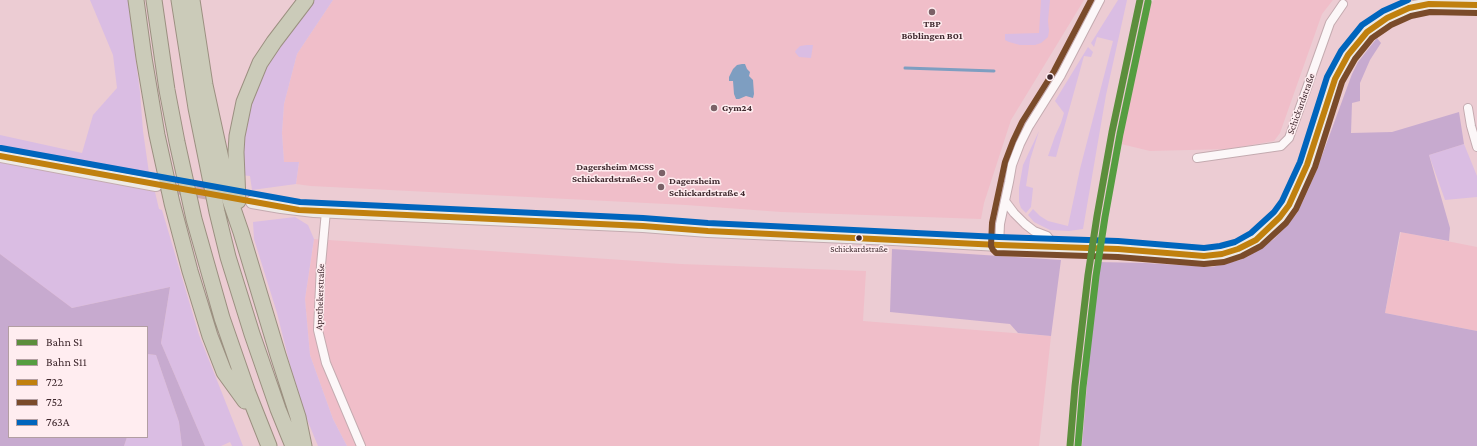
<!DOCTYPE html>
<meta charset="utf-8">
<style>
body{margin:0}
#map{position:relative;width:1477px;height:446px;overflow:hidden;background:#ecccd3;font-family:"Crimson Pro",serif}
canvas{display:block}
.legend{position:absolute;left:8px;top:326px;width:140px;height:112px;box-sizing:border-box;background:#ffedf0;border:1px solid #b29ea2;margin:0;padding:5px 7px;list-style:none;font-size:12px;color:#3e282d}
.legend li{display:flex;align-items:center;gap:8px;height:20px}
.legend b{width:20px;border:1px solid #b29ea2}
</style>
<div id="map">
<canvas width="1477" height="446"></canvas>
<ul class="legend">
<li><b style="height:5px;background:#5c8e3c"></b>Bahn S1</li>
<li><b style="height:5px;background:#559d40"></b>Bahn S11</li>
<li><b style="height:5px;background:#c0800e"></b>722</li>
<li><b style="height:5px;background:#7a4b2a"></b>752</li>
<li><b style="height:5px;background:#0065bd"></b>763A</li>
</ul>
</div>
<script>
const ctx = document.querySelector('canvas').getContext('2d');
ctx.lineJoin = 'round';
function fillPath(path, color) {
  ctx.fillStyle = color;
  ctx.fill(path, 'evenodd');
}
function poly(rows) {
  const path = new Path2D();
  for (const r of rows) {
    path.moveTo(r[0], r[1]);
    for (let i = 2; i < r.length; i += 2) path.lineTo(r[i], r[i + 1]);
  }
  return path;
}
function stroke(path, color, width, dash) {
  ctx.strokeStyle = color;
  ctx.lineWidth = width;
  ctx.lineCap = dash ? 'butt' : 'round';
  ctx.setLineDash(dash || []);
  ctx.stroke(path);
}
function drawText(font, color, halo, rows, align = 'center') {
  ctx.font = font + ' "Crimson Pro",serif';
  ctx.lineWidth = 3;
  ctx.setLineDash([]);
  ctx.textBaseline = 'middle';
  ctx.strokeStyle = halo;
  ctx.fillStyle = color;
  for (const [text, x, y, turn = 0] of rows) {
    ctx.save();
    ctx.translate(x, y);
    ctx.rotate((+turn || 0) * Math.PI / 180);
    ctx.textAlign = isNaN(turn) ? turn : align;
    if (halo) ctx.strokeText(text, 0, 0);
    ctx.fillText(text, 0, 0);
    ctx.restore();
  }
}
fillPath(poly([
 [333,0,1084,0,1011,120,984,203,981,219,781,212,686,205,311,186,296,184,299,162,284,162,282,133,284,104,297,54],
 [1154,0,1333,0,1322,14,1280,133,1274,141,1228,149,1150,151,1121,144,1150,4],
 [1401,232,1477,247,1477,331,1385,313],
 [314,239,681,264,866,271,863,321,1051,336,1039,446,347,446,333,419,310,355,305,299]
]), '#f0bec9');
fillPath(poly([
 [90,0,128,0,140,92,143,131,149,173,0,147,0,135,82,153,93,115,117,88,113,55],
 [311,0,333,0,297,54,284,104,282,133,284,162,299,162,296,184,252,190,250,176,240,175,242,124,268,56],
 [1041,0,1050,0,1048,21,1049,31,1048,37,1041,43,1035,45,1020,45,1009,42,1005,40,1005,34,1039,33],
 [1118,0,1127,0,1106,95,1083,229,1069,231,1050,230,1034,222,1028,215,1033,209,1040,216,1048,221,1068,226,1080,169,1113,41,1097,37,1094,47,1091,43],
 [807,45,813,45,811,58,799,57,795,52,796,50,800,46],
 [1088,47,1093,52,1091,57,1084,56,1056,157,1048,156,1055,136,1061,123,1064,113,1055,101],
 [1039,131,1030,160,1026,186,1033,188,1031,207,1026,213,1021,208,1019,202,1019,188,1023,165],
 [1464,144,1477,176,1477,197,1445,200,1429,155],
 [0,159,155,192,159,209,162,210,199,335,243,446,232,446,230,442,221,446,205,446,161,343,170,287,72,308,0,254],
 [295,217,308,225,314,239,305,299,310,355,333,419,347,446,318,446,306,417,290,365,277,313,254,239,253,222],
 [147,354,156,355,179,422,182,446,124,446,127,437,147,437]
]), '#dabde3');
fillPath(poly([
 [1377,38,1381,43,1370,60,1360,83,1360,101,1352,103,1351,133,1392,132,1459,112,1464,144,1429,155,1450,228,1449,241,1400,232,1385,313,1477,331,1477,446,1082,446,1097,262,1145,263,1212,267,1240,260,1249,256,1274,239,1288,224,1297,213,1303,201,1316,172,1352,74,1358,62],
 [892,249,1061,260,1051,336,1018,333,1010,324,890,312],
 [0,254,72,308,170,287,161,343,205,446,182,446,179,422,156,355,147,354,147,327,9,327,9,437,127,437,124,446,0,446]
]), '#c7aacf');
fillPath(poly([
 [742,64,745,64,747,69,750,72,749,76,753,80,754,94,753,98,746,96,739,99,736,99,734,94,733,81,729,81,729,77,733,69,737,65]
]), '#7e9ec1');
stroke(poly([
 [905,68,994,71]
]), '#7e9ec1', 3);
stroke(poly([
 [160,185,252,202]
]), '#c9abb2', 12, [12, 6]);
const street = poly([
 [1468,108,1471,126,1477,147],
 [1197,158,1281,146,1289,138,1330,23,1343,4],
 [1005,201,1014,213,1025,224,1034,231,1047,236,1057,248],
 [326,211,321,265,318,330,326,363,361,446],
 [999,245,1000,224,1009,182,1012,165,1020,144,1029,126,1061,75,1100,0]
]);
const secondary = poly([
 [0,156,156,185],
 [252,202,281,207,314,211,643,226,708,231,893,239,999,245,1118,249,1204,256,1222,254,1238,249,1256,240,1280,217,1289,205,1307,165,1335,79,1348,55,1367,32,1387,18,1409,8,1429,4,1454,4,1477,5]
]);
const highway = poly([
 [136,0,144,58,157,135,172,203,190,271,210,336,224,372,245,401],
 [154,0,167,90,177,142,194,219,222,318,248,393,269,446],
 [179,0,196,108,217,212,228,257,252,334,278,409,293,446],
 [192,0,205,85,230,200,241,232,278,355,298,417,304,446],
 [238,201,236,152,237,136,244,102,260,63,274,42,306,0]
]);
stroke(street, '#c4abb0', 10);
stroke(secondary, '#c4abb0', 14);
stroke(highway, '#9b9080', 17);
stroke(street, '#fcf7f8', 8);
stroke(secondary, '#eeeae6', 12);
stroke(highway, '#cbcbb9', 15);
stroke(poly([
 [0,156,299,210,643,226,708,231,999,245,1118,249,1204,256,1222,254,1238,249,1256,240,1280,217,1289,205,1307,165,1335,79,1348,55,1367,32,1387,18,1409,8,1429,4,1477,5]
]), '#c0800e', 6);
stroke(poly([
 [1091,0,1054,71,1022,122,1013,141,1005,162,992,223,991,246,993,250,996,253,1118,257,1204,264,1224,262,1242,256,1261,246,1286,223,1296,209,1315,167,1342,82,1355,59,1372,38,1391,25,1411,16,1430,12,1477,13]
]), '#7a4b2a', 6);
stroke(poly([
 [1,148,300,202,643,218,708,223,999,237,1118,241,1204,248,1220,246,1235,242,1251,233,1274,212,1282,201,1300,162,1327,77,1341,51,1362,25,1383,11,1408,0]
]), '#0065bd', 6);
stroke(poly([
 [1070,446,1075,386,1088,275,1097,216,1112,132,1140,0]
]), '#5c8e3c', 7);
stroke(poly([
 [1078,446,1083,387,1096,276,1105,217,1120,134,1148,2]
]), '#559d40', 7);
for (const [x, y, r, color] of [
 [932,12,4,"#7b6167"],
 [1050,77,3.5,"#3e282d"],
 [714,108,4,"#7b6167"],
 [662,173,4,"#7b6167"],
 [661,187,4,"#7b6167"],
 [859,238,3.5,"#3e282d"]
]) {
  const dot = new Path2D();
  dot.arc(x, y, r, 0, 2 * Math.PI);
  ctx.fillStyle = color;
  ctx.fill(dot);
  stroke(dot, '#ffedf0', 1.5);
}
drawText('9px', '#3e282d', '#ffedf0', [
 ["Schickardstraße",859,249]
]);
drawText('bold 10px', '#3e282d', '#ffedf0', [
 ["TBP",932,24,"center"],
 ["Böblingen B01",932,36,"center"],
 ["Gym24",722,108],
 ["Dagersheim MCSS",654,167,"right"],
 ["Schickardstraße 50",654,179,"right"],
 ["Dagersheim",669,181],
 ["Schickardstraße 4",669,193]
], 'left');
drawText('10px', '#3e282d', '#ffedf0', [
 ["Schickardstraße",1301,104,-70],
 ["Apothekerstraße",320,297,-88]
]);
</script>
